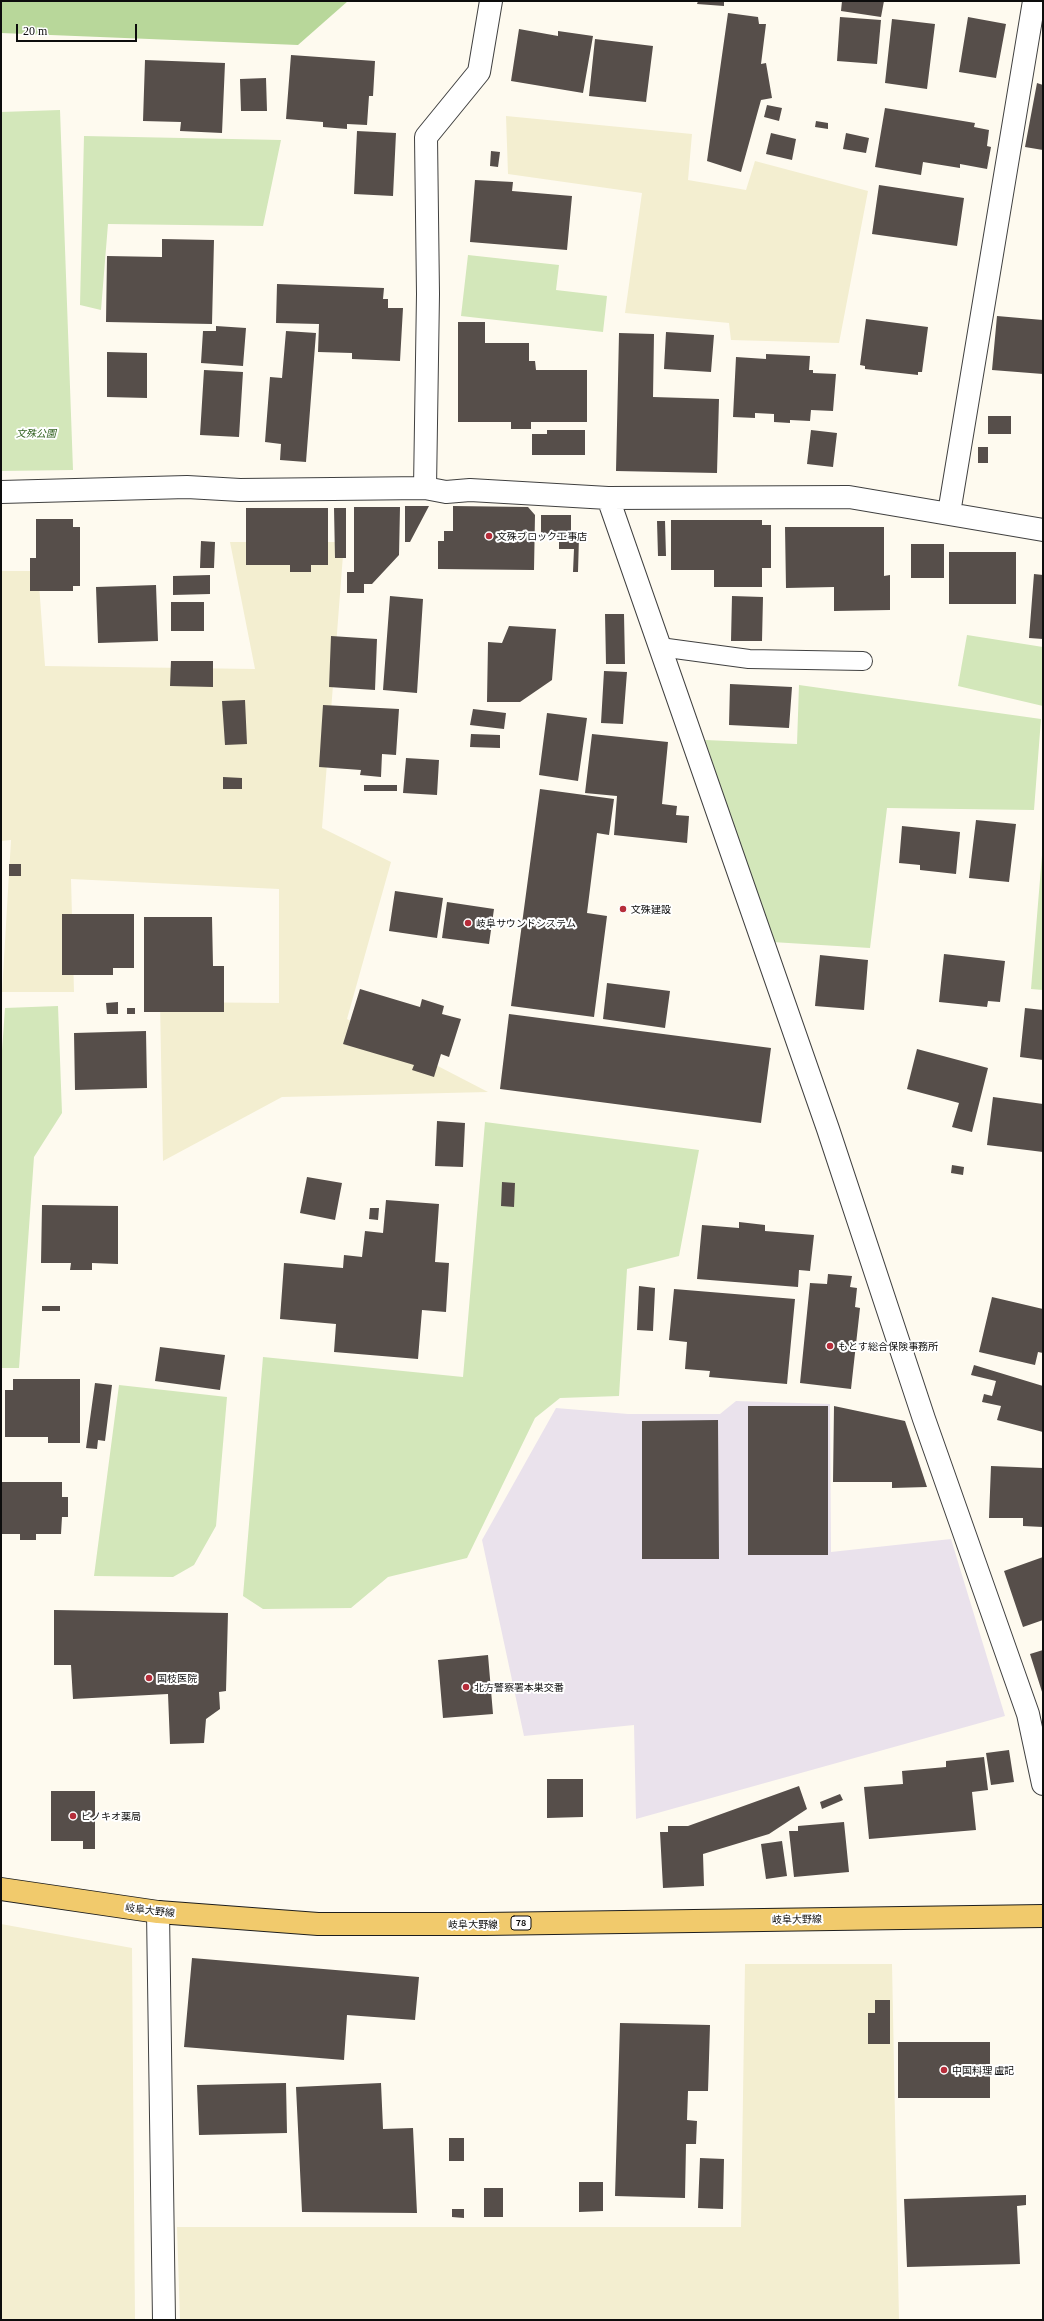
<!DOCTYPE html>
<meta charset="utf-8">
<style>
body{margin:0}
#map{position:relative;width:1044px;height:2321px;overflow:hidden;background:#fefaef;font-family:Georgia,serif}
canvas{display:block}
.frame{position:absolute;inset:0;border:2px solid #0d0d0d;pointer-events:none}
.scale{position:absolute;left:16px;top:24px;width:121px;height:18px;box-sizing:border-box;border:2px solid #0d0d0d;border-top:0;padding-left:5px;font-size:12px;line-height:14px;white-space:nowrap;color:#0d0d0d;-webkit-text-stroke:3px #fff;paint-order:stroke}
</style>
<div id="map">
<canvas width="1044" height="2321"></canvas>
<div class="frame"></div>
<div class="scale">20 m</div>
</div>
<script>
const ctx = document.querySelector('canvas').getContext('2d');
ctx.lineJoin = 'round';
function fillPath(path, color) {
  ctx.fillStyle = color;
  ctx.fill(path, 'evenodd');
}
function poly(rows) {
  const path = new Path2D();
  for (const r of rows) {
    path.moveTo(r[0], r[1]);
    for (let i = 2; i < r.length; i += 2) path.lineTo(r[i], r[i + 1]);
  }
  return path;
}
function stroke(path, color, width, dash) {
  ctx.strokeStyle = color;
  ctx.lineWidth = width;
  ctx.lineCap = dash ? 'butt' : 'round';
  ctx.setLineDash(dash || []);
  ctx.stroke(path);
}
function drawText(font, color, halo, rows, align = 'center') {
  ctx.font = font + ' Georgia,"Noto Sans JP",serif';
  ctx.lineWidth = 4;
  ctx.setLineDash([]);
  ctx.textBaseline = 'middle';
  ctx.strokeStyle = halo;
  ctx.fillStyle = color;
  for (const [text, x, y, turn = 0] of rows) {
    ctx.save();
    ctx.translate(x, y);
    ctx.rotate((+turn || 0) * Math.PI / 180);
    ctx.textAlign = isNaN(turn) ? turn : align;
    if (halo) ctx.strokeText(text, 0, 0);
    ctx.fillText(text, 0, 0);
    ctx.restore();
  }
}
fillPath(poly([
 [736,1401,830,1404,831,1552,951,1539,1005,1716,636,1819,634,1725,524,1736,482,1540,556,1408,628,1414,720,1414]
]), '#eae2ec');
fillPath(poly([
 [506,116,692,134,688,180,746,190,755,161,868,191,839,343,731,340,729,323,625,313,642,193,508,174],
 [230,542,344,542,322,828,391,862,347,1019,488,1092,282,1097,163,1161,160,1002,279,1003,279,889,71,879,74,992,2,992,11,840,1,841,1,571,38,571,45,666,255,669],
 [1,1924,132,1948,135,2320,1,2320],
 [745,1964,892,1964,899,2320,180,2320,177,2227,741,2227]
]), '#f3eed0');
fillPath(poly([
 [60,110,73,470,1,471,1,112],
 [84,136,281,140,263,226,108,224,101,310,80,305],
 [468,255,559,265,556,290,607,296,603,332,461,316],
 [967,635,1043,647,1043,706,958,686],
 [799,685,1041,719,1034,810,887,808,870,948,772,942,705,740,797,744],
 [1043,843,1043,990,1031,989],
 [58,1006,62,1113,34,1157,19,1368,1,1368,1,1065,5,1008],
 [485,1122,699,1150,679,1256,627,1269,619,1396,560,1398,535,1418,467,1558,388,1577,351,1608,263,1609,243,1596,263,1357,463,1377],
 [119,1385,227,1397,216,1526,194,1565,173,1577,94,1576]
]), '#d3e7ba');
fillPath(poly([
 [1,1,348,1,298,45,1,33]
]), '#b8d79a');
fillPath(poly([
 [698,1,724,1,724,6,697,4],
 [842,1,884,1,881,17,841,11],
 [728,13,758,17,759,24,766,24,761,64,766,63,772,98,761,100,741,172,707,161],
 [840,17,881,20,877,64,837,61],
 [968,17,1006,24,996,78,959,72],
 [892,19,935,24,927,89,885,83],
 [519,29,558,36,558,31,593,36,583,93,511,81],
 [595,39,653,46,646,102,589,96],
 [291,55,375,61,373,96,369,96,367,125,347,124,347,129,323,127,323,122,286,119],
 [145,60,225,63,222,133,180,131,181,122,143,121],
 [266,78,267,111,241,111,240,79],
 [1037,83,1043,85,1043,150,1025,147],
 [767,105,782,108,779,121,764,117],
 [885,108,975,123,974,127,989,130,987,146,991,147,987,169,960,164,960,168,923,162,921,175,875,167],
 [816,121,828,123,828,129,815,127],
 [357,131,396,133,393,196,354,194],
 [771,133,796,139,792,160,766,154],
 [846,133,869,138,866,153,843,149],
 [491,151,500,152,498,167,490,166],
 [475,180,513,182,512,191,572,196,567,250,470,242],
 [879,185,964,198,957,246,872,234],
 [162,239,214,240,212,324,106,322,107,256,162,257],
 [277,284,384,288,383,299,388,299,388,308,403,308,400,361,352,359,352,353,318,352,319,324,276,323],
 [997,316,1043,320,1043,374,992,370],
 [866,319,928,327,922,372,918,372,918,375,865,369,865,366,860,365],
 [458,322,485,322,485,343,529,343,529,361,535,361,536,370,587,370,587,422,531,422,531,429,511,429,511,422,458,422],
 [216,326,246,328,243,366,201,363,203,331,216,331],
 [286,331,316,333,306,462,280,460,281,444,265,442,270,377,282,378],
 [666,332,714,335,711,372,664,369],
 [619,333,654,334,653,397,719,399,717,473,616,471],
 [107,352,147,353,147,398,107,397],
 [766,354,810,356,809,370,813,370,813,373,836,374,833,411,811,410,810,421,790,420,790,423,774,422,774,414,755,413,755,418,733,417,736,357,766,359],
 [204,370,243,372,239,437,200,435],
 [988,416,1011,416,1011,434,988,434],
 [547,430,585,430,585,455,532,455,532,434,547,434],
 [811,430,837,433,833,467,807,464],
 [978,447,988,447,988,463,978,463],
 [405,506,429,506,410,542,405,542],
 [453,506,528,507,535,515,534,570,438,569,438,541,444,541,444,531,453,531],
 [354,507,400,507,399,555,372,584,364,584,364,593,347,593,347,572,354,572],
 [246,508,328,508,328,565,311,565,311,572,290,572,290,565,246,565],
 [334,508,346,508,346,558,335,558],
 [541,515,571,515,571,537,579,537,578,572,573,572,574,549,559,549,559,537,541,537],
 [36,519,73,519,73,527,80,527,80,586,73,586,73,591,30,591,30,558,36,558],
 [671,520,762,520,762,525,771,525,771,568,762,568,762,587,714,587,714,570,671,570],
 [657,521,665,521,666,556,658,556],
 [785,527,884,527,884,576,890,575,890,610,834,611,834,587,786,588],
 [201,541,215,542,214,568,200,568],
 [911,544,944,544,944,578,911,578],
 [949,552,1016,552,1016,604,949,604],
 [1034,574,1043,575,1043,639,1029,638],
 [210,575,210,594,173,595,173,576],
 [156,585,158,641,98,643,96,587],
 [390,596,423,599,417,693,383,690],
 [732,596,763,597,762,641,731,641],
 [171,602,204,602,204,631,171,631],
 [605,614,624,614,625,664,606,664],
 [509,626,556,629,552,680,520,702,487,702,488,642,502,643],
 [331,636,377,639,375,690,329,687],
 [171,661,213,661,213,687,170,686],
 [604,671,627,672,623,724,601,723],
 [730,684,792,687,789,728,729,725],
 [245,700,247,744,225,745,222,701],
 [323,705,399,709,396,755,382,754,381,777,360,775,361,770,319,767],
 [473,709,506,713,504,729,470,725],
 [547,713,587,718,578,781,539,775],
 [471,734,500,735,500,748,470,747],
 [592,734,668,742,662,804,677,806,676,815,689,816,687,843,614,835,617,796,585,793],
 [406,758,439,760,437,795,403,793],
 [223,777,242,778,242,789,223,789],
 [364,785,397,785,397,791,364,791],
 [540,789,614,799,609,835,597,833,587,913,607,916,594,1017,511,1006],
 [976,820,1016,824,1009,882,969,878],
 [902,826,960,832,956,874,920,870,920,865,899,863],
 [9,864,21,864,21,876,9,876],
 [395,891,443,898,437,938,389,931],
 [447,902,494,909,489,944,442,938],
 [62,914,134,914,134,968,113,968,113,975,62,975],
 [144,917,212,917,213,966,224,966,224,1012,144,1012],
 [944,954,1005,961,1000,1002,988,1001,987,1007,939,1002],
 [820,955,868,960,864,1010,815,1006],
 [607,983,670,991,665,1028,603,1019],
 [360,989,420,1007,422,999,444,1006,442,1014,461,1019,449,1057,441,1054,434,1077,412,1070,414,1065,343,1044],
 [118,1002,118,1014,107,1014,106,1003],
 [127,1008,135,1008,135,1014,127,1014],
 [1025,1008,1043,1010,1043,1060,1020,1057],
 [509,1014,771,1048,761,1123,500,1089],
 [146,1031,147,1088,75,1090,74,1033],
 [917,1049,988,1068,972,1132,952,1127,959,1103,907,1089],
 [993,1097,1043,1104,1043,1152,987,1145],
 [437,1121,465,1123,463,1167,435,1166],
 [952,1165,964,1167,963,1175,951,1173],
 [307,1177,342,1183,335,1220,300,1213],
 [502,1182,515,1183,514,1207,501,1206],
 [386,1200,439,1204,435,1262,449,1263,446,1312,422,1310,418,1359,334,1352,336,1324,280,1319,284,1263,343,1268,344,1255,362,1257,365,1231,383,1233],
 [42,1205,118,1206,118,1264,92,1263,92,1270,70,1270,71,1263,41,1263],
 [370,1208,379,1208,378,1220,369,1219],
 [739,1222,765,1225,765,1231,814,1235,810,1271,799,1270,798,1287,697,1279,702,1225,739,1228],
 [828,1274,852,1276,850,1287,857,1288,855,1307,860,1308,851,1389,800,1383,810,1283,827,1284],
 [639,1286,655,1288,653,1331,637,1330],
 [674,1289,795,1299,787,1384,709,1377,710,1371,685,1369,687,1342,669,1340],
 [992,1297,1043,1309,1043,1353,1038,1352,1035,1365,979,1352],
 [42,1306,60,1306,60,1311,42,1311],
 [160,1347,225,1355,220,1390,155,1381],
 [974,1365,1043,1386,1043,1432,997,1420,1001,1406,982,1402,984,1394,992,1396,996,1381,971,1375],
 [13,1379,80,1379,80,1443,48,1443,48,1437,5,1437,5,1390,13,1390],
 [95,1383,112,1385,105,1441,98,1440,97,1449,86,1448],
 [748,1406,828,1406,828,1555,748,1555],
 [834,1406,905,1421,927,1487,892,1488,892,1482,833,1482],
 [718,1420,719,1559,642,1559,642,1421],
 [991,1466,1043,1468,1043,1527,1023,1526,1023,1518,989,1518],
 [1,1482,62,1482,62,1497,68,1497,68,1517,62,1517,61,1534,36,1534,36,1540,20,1540,20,1534,1,1534],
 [1043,1557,1043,1620,1023,1627,1004,1571],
 [54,1610,228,1613,226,1691,219,1692,220,1709,206,1719,204,1743,170,1744,168,1694,73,1699,71,1665,54,1665],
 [1043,1650,1043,1695,1030,1654],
 [488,1655,493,1714,443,1718,438,1660],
 [1009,1750,1014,1782,991,1785,986,1753],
 [984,1757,988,1790,972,1792,976,1830,869,1839,864,1787,903,1784,902,1771,946,1767,946,1761],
 [547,1779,583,1779,583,1817,547,1818],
 [799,1786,807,1809,769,1834,703,1854,704,1886,663,1888,660,1832,668,1832,668,1826,688,1826],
 [51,1791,95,1791,95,1849,83,1849,83,1841,51,1841],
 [840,1794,843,1800,822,1809,820,1802],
 [844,1822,849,1872,794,1877,789,1831,798,1831,798,1826],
 [782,1841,787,1876,766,1879,761,1844],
 [192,1958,419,1977,415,2020,347,2015,344,2060,184,2047],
 [875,2000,890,2000,890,2044,868,2044,868,2013,875,2013],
 [620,2023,710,2025,708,2091,688,2091,687,2120,697,2121,696,2144,686,2144,685,2198,615,2196],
 [898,2042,990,2042,990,2098,898,2098],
 [286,2083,287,2133,199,2135,197,2085],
 [381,2083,383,2129,413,2128,417,2213,302,2212,296,2087],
 [449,2138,464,2138,464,2161,449,2161],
 [700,2158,724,2159,723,2209,698,2208],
 [579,2182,603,2182,603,2211,579,2212],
 [484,2188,503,2188,503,2217,484,2217],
 [1026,2195,1026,2205,1017,2206,1020,2264,907,2267,904,2199],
 [452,2209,464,2209,464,2218,452,2217]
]), '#564e4a');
const service = poly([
 [660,647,749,659,863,661]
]);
const minor = poly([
 [425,488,428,294,426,137,479,72,491,1],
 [1,492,187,487,240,490,425,488,446,492,470,490,608,498,849,497,1043,530],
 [608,498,828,1129,924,1419,1028,1714,1043,1784],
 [949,513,1034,1],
 [158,1912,164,2320]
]);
const primary = poly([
 [1,1889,158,1912,318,1924,484,1924,1043,1916]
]);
stroke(service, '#404040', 20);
stroke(minor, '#404040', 24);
stroke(primary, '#1e1e1e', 24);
stroke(service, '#fff', 18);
stroke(minor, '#fff', 22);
stroke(primary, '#f1ca6c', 22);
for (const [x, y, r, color] of [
 [489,536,4,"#b62d3a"],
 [623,909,4,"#b62d3a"],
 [468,923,4,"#b62d3a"],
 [830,1346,4,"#b62d3a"],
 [149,1678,4,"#b62d3a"],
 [466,1687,4,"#b62d3a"],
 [73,1816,4,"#b62d3a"],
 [944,2070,4,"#b62d3a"]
]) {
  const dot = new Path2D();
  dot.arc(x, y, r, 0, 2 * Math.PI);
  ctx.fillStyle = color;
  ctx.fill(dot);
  stroke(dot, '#fff', 1.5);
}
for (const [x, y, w] of [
 [521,1923,20]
]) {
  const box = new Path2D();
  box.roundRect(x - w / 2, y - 7, w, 14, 3);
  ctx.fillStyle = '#fff';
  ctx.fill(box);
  stroke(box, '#0d0d0d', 1);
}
drawText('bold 9px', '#0d0d0d', null, [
 ["78",521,1923]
]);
drawText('italic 10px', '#326221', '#fff', [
 ["文殊公園",36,433]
]);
drawText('10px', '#0d0d0d', '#fff', [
 ["文殊ブロック工事店",497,536],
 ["文殊建設",631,909],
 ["岐阜サウンドシステム",476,923],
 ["もとす総合保険事務所",838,1346],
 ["国枝医院",157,1678],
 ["北方警察署本巣交番",474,1687],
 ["ピノキオ薬局",81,1816],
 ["中国料理 盧記",952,2070]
], 'left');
drawText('10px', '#0d0d0d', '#fff', [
 ["岐阜大野線",150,1910,7],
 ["岐阜大野線",797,1919,-1],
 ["岐阜大野線",473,1924]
]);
</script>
